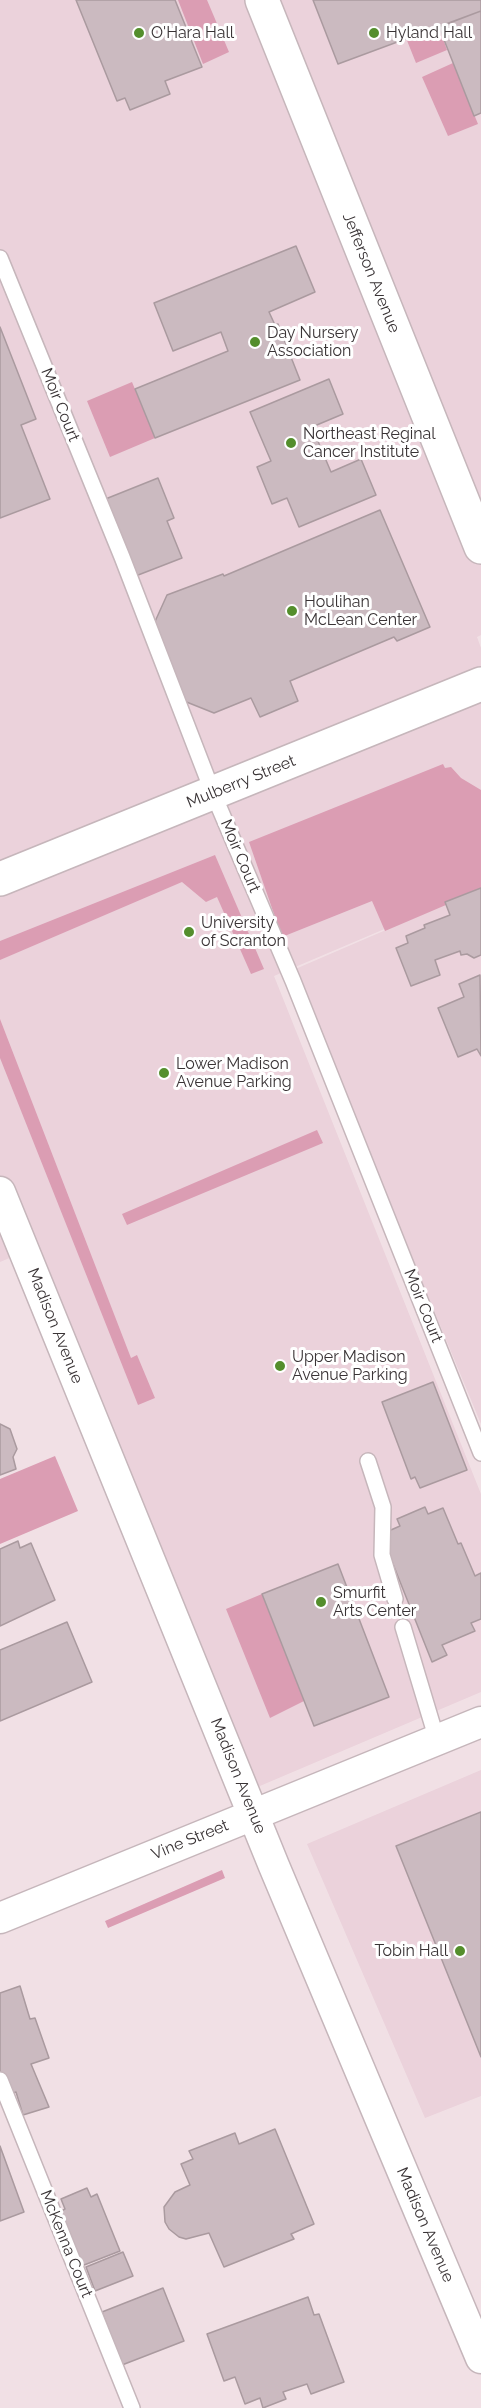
<!DOCTYPE html>
<style>
body{margin:0}
canvas{display:block;background:#f1e0e5}
</style>
<canvas width="481" height="2408"></canvas>
<script>
const ctx = document.querySelector('canvas').getContext('2d');
ctx.lineJoin = 'round';
function fillPath(path, color) {
  ctx.fillStyle = color;
  ctx.fill(path, 'evenodd');
}
function poly(rows) {
  const path = new Path2D();
  for (const r of rows) {
    path.moveTo(r[0], r[1]);
    for (let i = 2; i < r.length; i += 2) path.lineTo(r[i], r[i + 1]);
  }
  return path;
}
function stroke(path, color, width, dash) {
  ctx.strokeStyle = color;
  ctx.lineWidth = width;
  ctx.lineCap = dash ? 'butt' : 'round';
  ctx.setLineDash(dash || []);
  ctx.stroke(path);
}
function drawText(font, color, halo, rows, align = 'center') {
  ctx.font = font + ' Raleway,sans-serif';
  ctx.lineWidth = 6;
  ctx.setLineDash([]);
  ctx.textBaseline = 'middle';
  ctx.strokeStyle = halo;
  ctx.fillStyle = color;
  for (const [text, x, y, turn = 0] of rows) {
    ctx.save();
    ctx.translate(x, y);
    ctx.rotate((+turn || 0) * Math.PI / 180);
    ctx.textAlign = isNaN(turn) ? turn : align;
    if (halo) ctx.strokeText(text, 0, 0);
    ctx.fillText(text, 0, 0);
    ctx.restore();
  }
}
fillPath(poly([
 [0,0,481,0,481,635,477,637,481,648,481,888,274,976,481,1494,481,1692,234,1797,19,1254,0,1262],
 [481,889,481,1424,293,970],
 [481,1770,481,2096,425,2118,307,1844]
]), '#ebd2db');
fillPath(poly([
 [178,0,207,0,229,52,203,64],
 [439,27,447,50,416,63,406,38],
 [453,63,478,124,448,136,422,77],
 [132,382,155,438,110,457,87,401],
 [443,764,445,768,451,767,461,778,481,790,481,890,385,931,372,901,282,937,249,842],
 [215,855,264,969,251,974,217,897,206,902,182,882,0,960,0,941],
 [0,1019,131,1358,137,1355,155,1398,138,1405,0,1058],
 [317,1130,323,1143,127,1225,122,1214],
 [55,1456,78,1511,0,1544,0,1479],
 [262,1594,304,1701,270,1718,226,1609],
 [222,1870,225,1878,108,1928,105,1921]
]), '#db9db3');
const building = poly([
 [76,0,175,0,202,67,165,81,170,94,130,110,125,98,117,101,76,0],
 [313,0,481,0,481,11,338,64,313,0],
 [481,11,481,113,474,116,439,27,481,11],
 [296,246,315,292,269,312,275,325,278,324,300,380,155,438,135,389,228,351,221,332,173,351,154,303,296,246],
 [0,327,36,419,21,425,50,499,0,518,0,327],
 [329,379,343,414,312,427,331,472,361,459,376,495,299,527,287,498,272,504,257,467,271,461,250,412,329,379],
 [158,478,174,518,167,521,182,558,133,577,103,500,158,478],
 [380,510,430,627,397,641,394,637,290,681,298,701,260,717,251,698,214,713,184,701,153,626,167,595,223,574,224,576,380,510],
 [481,888,481,955,474,958,467,954,461,955,460,951,435,960,440,975,411,986,396,948,408,943,406,936,425,928,424,925,450,915,445,902,481,888],
 [480,975,481,1056,477,1049,458,1057,438,1008,464,997,459,984,480,975],
 [433,1382,467,1470,420,1488,415,1477,411,1479,382,1402,433,1382],
 [0,1424,10,1429,17,1449,13,1457,16,1469,0,1475,0,1424],
 [425,1507,428,1514,443,1508,458,1544,461,1543,475,1576,481,1573,481,1619,471,1623,475,1631,442,1645,447,1655,432,1662,385,1544,384,1533,400,1526,397,1519,425,1507],
 [18,1541,20,1548,31,1543,55,1600,0,1626,0,1549,18,1541],
 [338,1564,389,1697,314,1726,262,1594,338,1564],
 [67,1622,92,1682,0,1721,0,1650,67,1622],
 [481,1812,481,2057,396,1846,481,1812],
 [20,1986,30,2019,35,2018,49,2058,31,2064,49,2107,23,2115,16,2092,10,2094,0,2076,0,1993,20,1986],
 [275,2129,314,2224,291,2234,294,2239,224,2267,209,2233,186,2239,179,2237,169,2229,165,2222,164,2207,175,2192,190,2185,181,2164,193,2159,189,2151,235,2133,239,2144,275,2129],
 [0,2146,24,2212,0,2221,0,2146],
 [87,2188,91,2197,97,2194,120,2251,79,2267,57,2213,65,2209,61,2199,87,2188],
 [123,2252,133,2276,95,2291,86,2267,123,2252],
 [163,2288,184,2341,122,2365,102,2312,163,2288],
 [308,2297,314,2315,319,2314,344,2382,311,2394,307,2384,283,2392,286,2399,263,2408,260,2398,245,2404,235,2377,224,2381,207,2334,308,2297]
]);
fillPath(building, '#cbbac0');
stroke(building, '#aa9a9f', 1.5);
const service = poly([
 [0,258,122,557,213,793,293,981,481,1453],
 [368,1461,383,1507,382,1555,395,1599],
 [403,1627,437,1740],
 [0,2080,132,2408]
]);
const minor = poly([
 [0,1192,274,1866,481,2358],
 [0,1918,481,1722]
]);
const primary = poly([
 [0,879,481,684]
]);
const trunk = poly([
 [262,0,481,547]
]);
stroke(service, '#c6b6bb', 18);
stroke(minor, '#c6b6bb', 33);
stroke(primary, '#c6b6bb', 36);
stroke(trunk, '#c6b6bb', 36);
stroke(service, '#fff', 15);
stroke(minor, '#fff', 30);
stroke(primary, '#fff', 33);
stroke(trunk, '#fff', 33);
for (const [x, y, r, color] of [
 [139,33,6,"#548e2c"],
 [374,33,6,"#548e2c"],
 [255,342,6,"#548e2c"],
 [291,443,6,"#548e2c"],
 [292,611,6,"#548e2c"],
 [189,932,6,"#548e2c"],
 [164,1073,6,"#548e2c"],
 [280,1366,6,"#548e2c"],
 [321,1602,6,"#548e2c"],
 [460,1951,6,"#548e2c"]
]) {
  const dot = new Path2D();
  dot.arc(x, y, r, 0, 2 * Math.PI);
  ctx.fillStyle = color;
  ctx.fill(dot);
  stroke(dot, '#fff', 2);
}
drawText('16px', '#393335', '#fff', [
 ["O'Hara Hall",151,33],
 ["Hyland Hall",386,33],
 ["Day Nursery",267,333],
 ["Association",267,351],
 ["Northeast Reginal",303,434],
 ["Cancer Institute",303,452],
 ["Houlihan",304,602],
 ["McLean Center",304,620],
 ["University",201,923],
 ["of Scranton",201,941],
 ["Lower Madison",176,1064],
 ["Avenue Parking",176,1082],
 ["Upper Madison",292,1357],
 ["Avenue Parking",292,1375],
 ["Smurfit",333,1593],
 ["Arts Center",333,1611],
 ["Tobin Hall",448,1951,"right"]
], 'left');
drawText('16px', '#393335', '#fff', [
 ["Jefferson Avenue",371,273,68],
 ["Moir Court",60,405,68],
 ["Mulberry Street",241,782,-22],
 ["Moir Court",240,856,67],
 ["Moir Court",423,1306,68],
 ["Madison Avenue",55,1326,68],
 ["Madison Avenue",238,1776,68],
 ["Vine Street",190,1840,-22],
 ["Madison Avenue",425,2225,67],
 ["McKenna Court",66,2244,68]
]);
</script>
